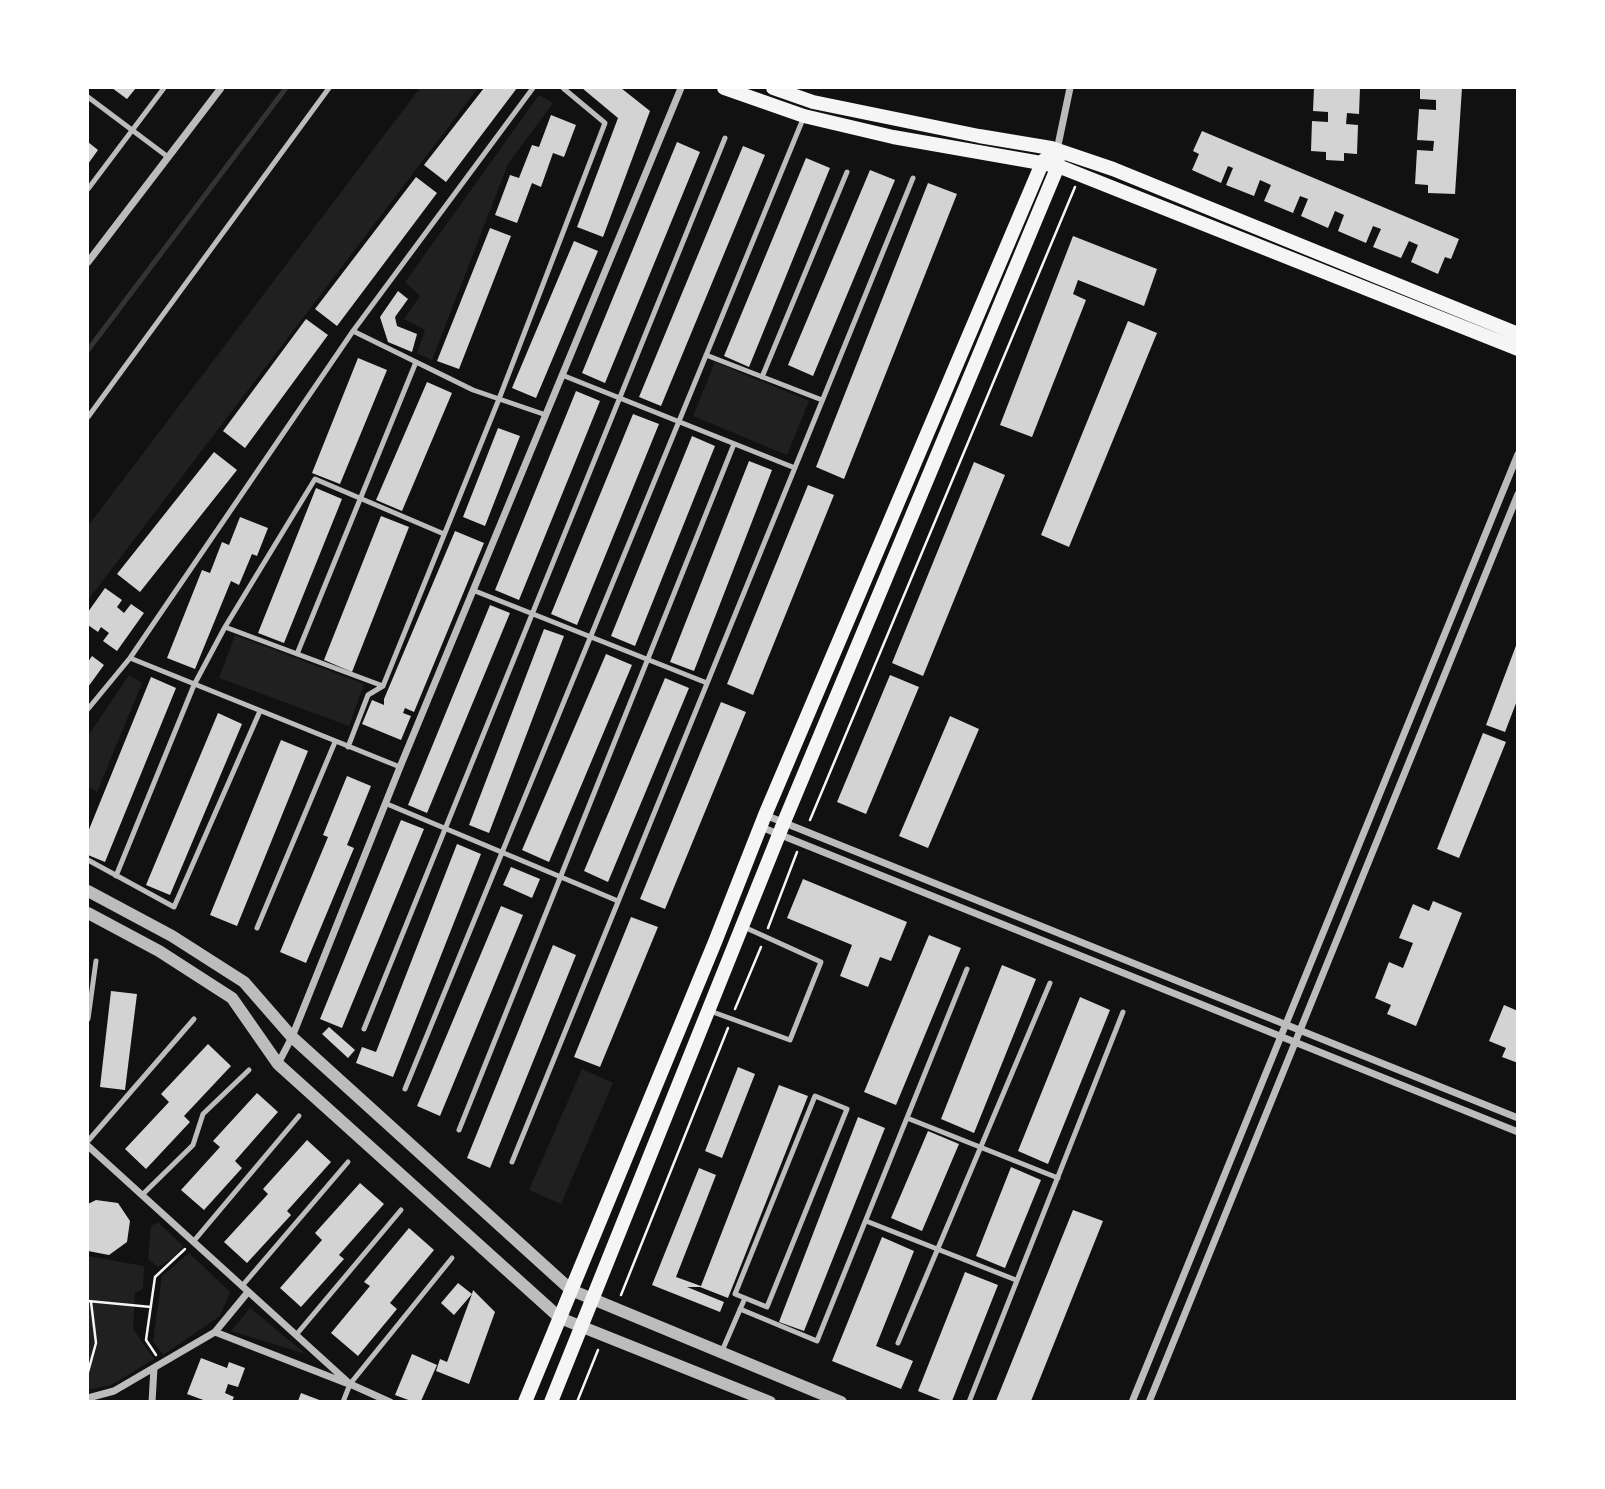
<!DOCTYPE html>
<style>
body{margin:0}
#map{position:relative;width:1605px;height:1489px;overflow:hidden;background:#111;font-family:Literata,serif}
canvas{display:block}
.frame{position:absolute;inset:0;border:89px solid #fff;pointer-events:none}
</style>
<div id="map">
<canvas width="1605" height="1489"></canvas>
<div class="frame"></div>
</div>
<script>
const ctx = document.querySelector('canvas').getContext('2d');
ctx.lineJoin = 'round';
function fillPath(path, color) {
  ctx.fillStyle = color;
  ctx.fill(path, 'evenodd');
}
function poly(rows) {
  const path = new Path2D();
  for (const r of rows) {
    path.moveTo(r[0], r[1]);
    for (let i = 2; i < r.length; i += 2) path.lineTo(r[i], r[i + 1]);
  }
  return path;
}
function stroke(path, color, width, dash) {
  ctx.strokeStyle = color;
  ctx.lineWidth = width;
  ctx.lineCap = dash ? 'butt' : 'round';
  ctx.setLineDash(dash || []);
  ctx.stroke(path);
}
fillPath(poly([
 [420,88,478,88,88,600,88,526],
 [539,95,553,103,508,164,432,360,417,353,425,330,404,319,420,296,405,282],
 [715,362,809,401,787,455,693,416],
 [235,635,364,684,349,726,219,678],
 [129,675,142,683,97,792,88,786,88,736],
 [582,1069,613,1083,561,1204,529,1190],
 [158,1222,183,1246,175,1257,158,1267,148,1259,151,1226],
 [189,1253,230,1292,220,1316,163,1355,153,1341,162,1276],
 [88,1256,144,1266,143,1289,135,1293,133,1329,154,1359,111,1385,88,1390],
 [250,1308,306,1354,231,1331]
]), '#202020');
stroke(poly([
 [88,350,286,88]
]), '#333', 5);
fillPath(poly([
 [112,88,136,88,127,99],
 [484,88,517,88,446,182,424,165],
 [582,88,621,88,650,111,603,237,577,227,618,118],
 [1314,88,1360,88,1359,114,1347,113,1346,124,1358,125,1357,154,1344,153,1344,161,1326,160,1326,152,1311,151,1312,121,1328,122,1328,112,1313,111],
 [1420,88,1462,88,1455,194,1428,193,1428,185,1415,184,1417,150,1433,151,1434,141,1417,140,1419,109,1436,110,1436,100,1420,99],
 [551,115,576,125,564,157,553,153,541,187,532,183,517,223,495,215,510,175,519,178,532,145,539,147],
 [1202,131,1459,239,1451,259,1445,257,1438,274,1411,262,1418,245,1409,241,1401,258,1373,247,1381,229,1373,226,1366,243,1338,231,1344,215,1335,211,1328,228,1301,216,1308,199,1300,196,1293,213,1264,201,1271,185,1260,180,1254,196,1226,185,1233,168,1228,166,1221,183,1192,170,1199,154,1193,151],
 [88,142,98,150,88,164],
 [677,142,700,152,605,383,582,373],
 [743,146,765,155,661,406,639,397],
 [806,158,830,168,749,367,724,356],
 [870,170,895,180,813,376,788,365],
 [416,177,437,193,337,326,315,309],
 [928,183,957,194,844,479,816,467],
 [490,228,511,236,459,369,437,361],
 [1073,236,1157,269,1144,306,1078,280,1073,294,1086,300,1032,437,1000,425],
 [574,241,598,251,536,398,512,388],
 [398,291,408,299,395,317,397,326,417,334,412,352,388,342,380,317],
 [306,319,328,335,245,448,223,431],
 [1128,321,1157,333,1069,547,1041,535],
 [358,358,387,370,340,484,312,473],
 [427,382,452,393,402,511,376,500],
 [576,391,600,401,519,600,495,590],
 [633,414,659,424,577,625,551,614],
 [498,428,520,436,485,526,463,517],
 [692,436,715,446,635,646,611,636],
 [214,452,237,470,140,592,117,574],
 [749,461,772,470,694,671,670,662],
 [974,462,1005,475,923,676,892,663],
 [808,485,834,495,753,695,727,684],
 [316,488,342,499,284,643,258,633],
 [381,516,409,527,352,672,324,660],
 [240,517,268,528,257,556,252,554,239,585,231,581,195,669,167,658,202,570,210,573,222,542,229,545],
 [455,531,484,543,414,712,405,708,403,713,411,716,401,740,362,724,372,700,384,705,384,699],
 [105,588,122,600,117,607,124,613,131,604,144,613,117,651,103,641,109,633,101,627,98,632,88,625,88,612],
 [490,605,510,613,427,813,408,805],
 [544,629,564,636,489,833,469,825],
 [1517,643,1518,698,1505,732,1486,725],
 [606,654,632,665,549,862,522,850],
 [92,656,104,665,88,687,88,662],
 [890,675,919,687,866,814,837,802],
 [151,677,176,688,105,862,88,855,88,832],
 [665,678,689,688,608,882,584,871],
 [721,702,746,712,665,909,640,899],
 [218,713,242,724,170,895,146,885],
 [950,716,979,729,928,848,899,836],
 [1483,733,1506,742,1459,858,1437,849],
 [281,740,308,751,237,926,210,915],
 [347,776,371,786,347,845,354,848,306,963,280,952,328,837,323,835],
 [401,820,424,829,342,1028,320,1019],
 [457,844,481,854,393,1077,356,1063,362,1047,376,1052],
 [511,867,540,879,532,898,503,885],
 [803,879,907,922,891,961,880,957,868,987,840,976,852,945,787,918],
 [1433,901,1462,913,1416,1026,1387,1014,1391,1005,1375,998,1389,962,1403,968,1413,943,1399,938,1413,904,1429,911],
 [501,906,523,915,440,1116,417,1106],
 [631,917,658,927,600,1067,574,1057],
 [929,935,961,948,896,1105,864,1092],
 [553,945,576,955,490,1168,467,1158],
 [1002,965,1036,979,974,1133,941,1119],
 [111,991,137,994,125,1090,100,1087],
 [1080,997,1110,1010,1048,1164,1018,1151],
 [1504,1005,1518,1011,1518,1063,1502,1057,1506,1048,1489,1041],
 [329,1027,355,1050,348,1058,322,1034],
 [208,1044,231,1066,184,1116,190,1122,146,1169,125,1149,169,1102,161,1094],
 [738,1067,755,1074,722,1158,705,1151],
 [779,1085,808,1096,728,1298,700,1287,687,1287,724,1302,720,1312,652,1285,699,1168,716,1175,676,1277,701,1286],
 [257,1093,278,1112,235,1161,242,1168,204,1210,181,1190,220,1147,213,1141],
 [858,1117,885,1128,804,1331,779,1322],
 [928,1131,959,1144,922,1231,891,1218],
 [307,1140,331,1162,287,1211,291,1215,247,1263,224,1242,268,1194,263,1189],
 [1011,1167,1041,1180,1005,1268,976,1256],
 [360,1183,384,1204,339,1255,344,1259,301,1307,280,1288,322,1240,315,1233],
 [96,1200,118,1203,130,1221,127,1242,109,1255,88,1251,88,1204],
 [1073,1210,1103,1221,1031,1401,996,1401],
 [409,1228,434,1250,390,1303,397,1309,358,1356,331,1333,370,1286,364,1282],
 [882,1237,914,1251,876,1346,913,1361,901,1389,832,1361],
 [965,1272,998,1285,952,1401,943,1401,918,1391],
 [458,1283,472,1294,473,1290,495,1312,469,1384,436,1371,440,1359,447,1362,472,1294,454,1315,441,1303],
 [412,1354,437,1365,421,1401,411,1401,395,1395],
 [201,1358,227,1368,229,1362,245,1368,238,1387,228,1384,225,1393,234,1397,232,1401,206,1401,187,1394],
 [301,1393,322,1401,298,1401]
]), '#d3d3d3');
stroke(poly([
 [810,820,1075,187],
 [768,928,797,852],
 [735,1009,761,947],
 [621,1295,728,1028],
 [88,1301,151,1307],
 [156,1355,146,1340,155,1277,185,1249],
 [88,1372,96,1343,91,1302],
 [577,1402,598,1350]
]), '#f5f5f5', 2.5);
stroke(poly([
 [88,97,168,157],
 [88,189,164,88],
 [353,331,473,390,546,415],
 [706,355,822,400],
 [562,375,795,468],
 [762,377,847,172],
 [88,417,329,88],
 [475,591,707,683],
 [225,627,383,686],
 [297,654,416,362],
 [130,658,400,767],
 [88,709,130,658,353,331,533,88],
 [348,747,368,695,383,686,499,399,605,123,563,88],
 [387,804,618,901],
 [88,860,174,907,260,711],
 [116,876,194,685,225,627,315,479,444,534],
 [257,928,335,742],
 [710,1011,790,1040,821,962,744,927],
 [88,1019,96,961],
 [364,1029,725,138],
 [405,1089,803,119],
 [815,1096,847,1109,767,1307,735,1294,815,1096],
 [907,1118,1058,1178],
 [459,1130,734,444],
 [88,1141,194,1019],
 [512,1162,913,178],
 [142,1195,193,1145,203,1114,249,1070],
 [866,1221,1016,1280],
 [193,1242,299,1116],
 [242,1286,348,1162],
 [740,1309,817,1341,967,969],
 [296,1335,401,1210],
 [898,1343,1050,983],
 [722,1351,745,1298],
 [343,1402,350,1384,452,1258],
 [969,1402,1123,1012]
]), '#bcbcbc', 5);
stroke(poly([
 [1057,150,1070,88],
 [88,262,221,88],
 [765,815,1518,1118],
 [761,827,1518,1132],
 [278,1064,292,1037,400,767,681,88],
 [88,1146,350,1384,390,1402],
 [215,1332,346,1383],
 [88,1398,114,1391,215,1332,248,1292],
 [152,1402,154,1368],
 [1132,1402,1518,454],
 [1149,1402,1518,494]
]), '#bcbcbc', 7);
stroke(poly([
 [88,891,172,936,244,982,292,1037,571,1290,841,1402],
 [88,913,159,951,232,998,278,1064,560,1318,770,1402]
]), '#bcbcbc', 12);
stroke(poly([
 [724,88,804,116,893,137,1058,166,1518,349],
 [773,88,813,102,979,136,1051,148,1113,169,1518,334],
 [525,1402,715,942,765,815,1043,161,1057,150],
 [551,1402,784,822,1058,166,1057,150]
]), '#f5f5f5', 14);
</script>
